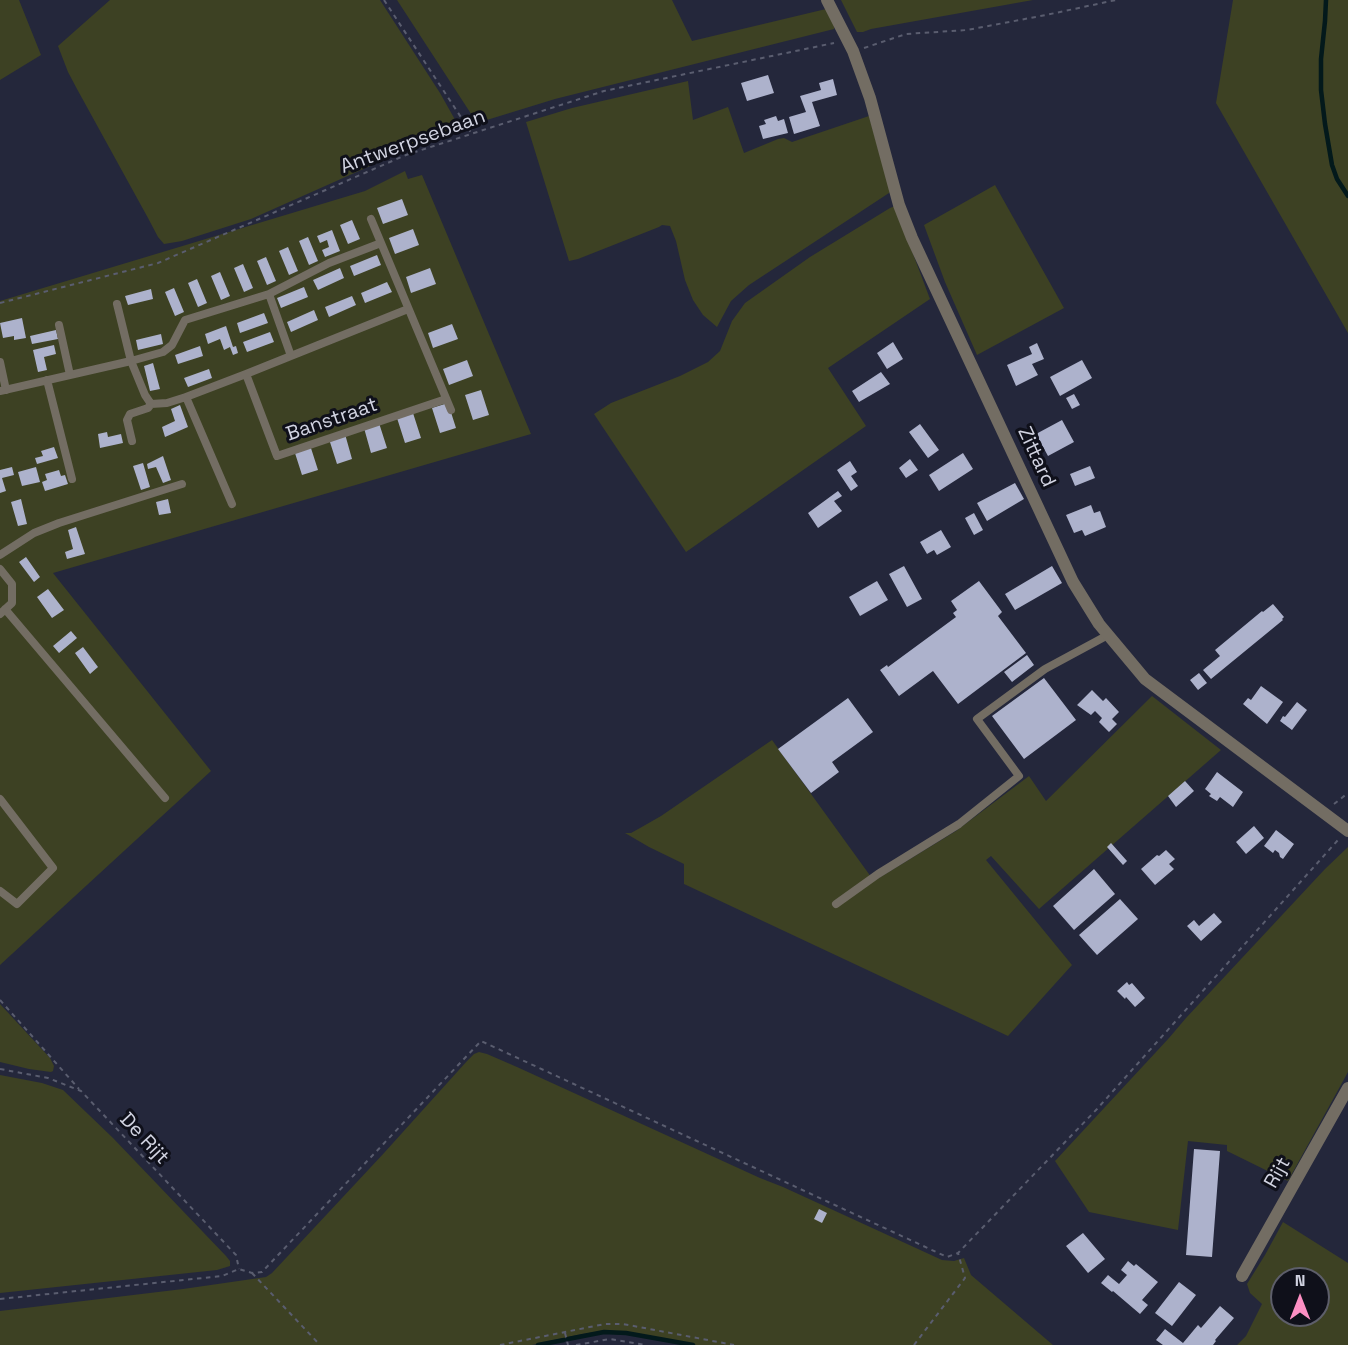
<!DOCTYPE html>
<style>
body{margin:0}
#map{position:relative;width:1348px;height:1345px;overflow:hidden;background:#24273b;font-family:"Space Grotesk",sans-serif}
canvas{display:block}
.north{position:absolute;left:1270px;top:1267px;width:60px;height:60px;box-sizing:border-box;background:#0f101a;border:2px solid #5d5e6a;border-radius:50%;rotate:0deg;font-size:16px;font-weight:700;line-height:24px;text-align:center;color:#d1d3e1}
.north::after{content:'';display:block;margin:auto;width:21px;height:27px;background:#fc8fc3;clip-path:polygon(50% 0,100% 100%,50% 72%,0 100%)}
</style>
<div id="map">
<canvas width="1348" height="1345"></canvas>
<div class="north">N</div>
</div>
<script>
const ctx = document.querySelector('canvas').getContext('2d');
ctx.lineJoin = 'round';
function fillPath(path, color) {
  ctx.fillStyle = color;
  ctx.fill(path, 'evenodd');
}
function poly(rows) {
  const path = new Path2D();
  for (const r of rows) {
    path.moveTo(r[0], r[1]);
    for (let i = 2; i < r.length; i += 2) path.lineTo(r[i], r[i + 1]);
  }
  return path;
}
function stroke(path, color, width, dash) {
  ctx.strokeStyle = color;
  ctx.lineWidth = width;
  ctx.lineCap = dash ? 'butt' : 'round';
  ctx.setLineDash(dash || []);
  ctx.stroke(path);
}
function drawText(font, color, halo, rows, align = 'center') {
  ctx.font = font + ' "Space Grotesk",sans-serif';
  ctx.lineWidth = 6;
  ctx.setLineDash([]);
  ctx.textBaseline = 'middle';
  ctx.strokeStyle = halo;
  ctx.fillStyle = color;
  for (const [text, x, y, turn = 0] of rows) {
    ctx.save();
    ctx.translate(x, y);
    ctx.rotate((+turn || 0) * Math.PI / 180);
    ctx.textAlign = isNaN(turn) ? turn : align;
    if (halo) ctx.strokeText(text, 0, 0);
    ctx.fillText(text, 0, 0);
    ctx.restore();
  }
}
fillPath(poly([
 [0,0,19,0,41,55,0,80],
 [110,0,380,0,440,93,458,125,442,134,251,219,182,241,164,244,158,237,148,218,77,89,68,72,58,46],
 [397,0,672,0,692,41,826,9,834,24,834,29,555,99,477,123],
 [841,0,1033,0,871,29,863,32,857,32],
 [1233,0,1348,0,1348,333,1216,103],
 [688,81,693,120,728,107,744,153,778,139,784,138,792,142,869,116,890,191,889,193,749,285,731,301,717,327,703,315,693,300,685,280,676,241,670,226,662,225,659,227,578,259,569,261,526,122,572,108],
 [405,171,408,179,422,175,531,434,53,573,211,771,0,965,0,301,365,191],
 [995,185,1064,308,977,355,945,282,924,225],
 [895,206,930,299,828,368,866,426,686,552,594,414,611,403,680,376,708,362,720,351,732,321,745,303,810,257,890,208],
 [1152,696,1221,750,1039,909,991,856,986,860,1072,965,1008,1036,684,884,684,864,649,847,625,833,631,833,640,828,661,816,772,740,874,881,956,831,1029,776,1046,801],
 [1348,847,1348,1072,1288,1181,1227,1151,1227,1145,1188,1141,1178,1230,1089,1212,1055,1161,1169,1038,1186,1018,1325,869],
 [0,1004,50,1058,54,1066,53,1071,51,1072,29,1069,0,1062],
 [479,1052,487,1054,517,1067,760,1178,783,1187,942,1260,954,1261,964,1258,971,1275,1053,1345,696,1345,628,1332,604,1331,582,1334,532,1345,0,1345,0,1311,183,1289,266,1277,272,1273,384,1153,467,1061,474,1054],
 [0,1075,42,1083,63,1090,113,1138,226,1256,230,1261,230,1266,217,1270,0,1293],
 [1283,1222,1348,1263,1348,1345,1237,1345,1246,1336,1262,1304,1250,1293,1247,1284,1265,1255],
 [1282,1279,1318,1279,1318,1315,1282,1315]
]), '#3d4123');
stroke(poly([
 [1326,0,1325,21,1321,59,1321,90,1325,124,1332,165,1337,179,1348,196],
 [568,1339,604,1332,626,1333,693,1345],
 [538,1345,564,1340]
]), '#03191b', 4.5);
fillPath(poly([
 [768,75,774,93,747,101,741,83],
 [833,79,837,95,812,102,820,126,794,134,789,117,806,112,800,96,821,90,819,83],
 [776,116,778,121,784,119,788,133,763,139,759,126,766,124,764,120],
 [402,199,408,215,383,224,377,208],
 [352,220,360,239,348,244,340,225],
 [413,229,419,245,395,254,389,238],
 [332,230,340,251,325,257,322,250,329,247,327,240,320,243,317,236],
 [308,237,318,261,309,265,299,241],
 [288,247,298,271,289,275,279,251],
 [377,255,381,265,354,276,350,266],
 [266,257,276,281,267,285,257,261],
 [243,264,253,288,244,292,234,268],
 [340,268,344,278,318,290,313,280],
 [430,268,436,284,411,293,406,277],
 [220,272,230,296,221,300,211,276],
 [197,279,207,303,198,307,188,283],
 [387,282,392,292,365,303,361,293],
 [304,287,308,297,281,308,277,298],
 [174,288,184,312,175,316,165,292],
 [151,289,153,299,128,305,125,296],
 [352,296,356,305,329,317,325,307],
 [314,310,318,320,291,332,287,322],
 [264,313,268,323,240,333,237,323],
 [22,318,26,338,14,340,14,336,3,338,0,323],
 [452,324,458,339,433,348,428,333],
 [226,326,233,347,236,346,238,353,233,355,230,347,224,350,220,339,208,344,205,334],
 [56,330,58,339,32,344,30,336],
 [270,332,274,342,247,352,243,342],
 [161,334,163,344,138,350,136,340],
 [893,342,903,359,887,369,877,353],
 [1037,343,1044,359,1032,364,1038,375,1016,386,1007,365,1032,354,1029,347],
 [54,345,56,354,44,357,47,370,38,372,33,350],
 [200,346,203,356,178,364,175,355],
 [467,360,473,376,449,385,443,369],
 [1082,360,1092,378,1060,396,1050,377],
 [153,363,160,389,150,391,144,366],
 [209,369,212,378,188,387,184,378],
 [881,372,890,384,859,402,852,391],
 [481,390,489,415,473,420,465,395],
 [1074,394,1080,405,1072,409,1066,398],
 [448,403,456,428,440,433,432,408],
 [180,405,188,427,165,437,162,427,175,421,171,409],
 [413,413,421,438,405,443,397,418],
 [1062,420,1074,442,1048,456,1036,434],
 [379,423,387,448,371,453,364,428],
 [920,424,939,450,928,458,909,432],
 [107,432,108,437,121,434,123,443,100,448,98,434],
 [345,434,352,459,337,464,329,439],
 [310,445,318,470,302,475,294,450],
 [54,447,58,458,37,464,35,458,43,456,41,451],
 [963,453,973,469,939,491,929,475],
 [163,456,171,480,163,483,156,467,148,469,147,464],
 [910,459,918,470,906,478,899,468],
 [850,461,857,472,851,476,858,486,851,491,837,470],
 [143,463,150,487,141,490,133,466],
 [1090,466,1095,478,1075,486,1070,474],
 [12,467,14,475,2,478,6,491,0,493,0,470],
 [36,467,40,482,22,486,18,472],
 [59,470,61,476,65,475,68,484,45,491,42,482,47,480,45,474],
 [1015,483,1024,499,987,521,977,503],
 [838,491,842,496,834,501,842,511,818,528,808,513],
 [21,499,27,524,18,526,11,502],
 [168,499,171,513,159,515,156,502],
 [1091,505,1094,513,1100,511,1106,527,1085,536,1082,530,1074,533,1066,515],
 [974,513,983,530,974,535,965,518],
 [76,527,85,554,67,559,65,552,73,549,68,530],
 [941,530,951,547,937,555,934,550,927,554,920,542],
 [26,557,40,577,34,582,19,562],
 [904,566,922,599,907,607,889,574],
 [1052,566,1062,583,1015,610,1005,594],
 [877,581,888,600,860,616,849,597],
 [979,581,1002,612,998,616,1026,653,958,704,933,671,899,696,880,670,887,665,888,667,956,617,953,613,957,610,951,601],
 [48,589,64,610,52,618,37,597],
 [1273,604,1284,617,1282,619,1283,620,1211,679,1203,670,1220,656,1215,650,1262,611,1263,612],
 [71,631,77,638,59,653,53,646],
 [83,647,98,667,90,674,75,653],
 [1027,655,1034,665,1012,682,1004,672],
 [1199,673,1207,683,1198,690,1190,680],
 [1044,678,1076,720,1024,759,992,716],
 [1261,686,1283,702,1267,724,1243,704,1248,698,1251,700],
 [1092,690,1103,701,1106,698,1119,712,1112,719,1117,724,1109,732,1099,722,1102,718,1095,711,1091,715,1077,705],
 [848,698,873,732,832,762,839,772,811,793,778,749],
 [1297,702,1307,710,1292,730,1280,721,1283,716,1285,717],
 [1217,772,1243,792,1233,807,1220,797,1217,801,1209,796,1211,794,1205,789],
 [1185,781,1194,791,1176,807,1168,796],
 [1254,826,1264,838,1246,854,1236,842],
 [1276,830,1294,844,1283,859,1280,857,1279,853,1275,850,1273,853,1264,846],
 [1111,843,1127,861,1123,865,1107,847],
 [1166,850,1175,859,1169,864,1174,869,1155,885,1141,869,1157,855,1159,856],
 [1094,869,1115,894,1074,930,1053,906],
 [1120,899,1138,919,1097,955,1079,935],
 [1214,913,1222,922,1201,941,1187,926,1194,920,1199,926],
 [1127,982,1129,985,1132,983,1145,998,1135,1007,1126,997,1125,999,1117,991],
 [1194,1149,1220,1151,1212,1257,1186,1255],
 [819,1209,827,1213,822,1223,814,1219],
 [1083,1233,1105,1259,1088,1273,1066,1246],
 [1128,1261,1134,1266,1136,1264,1158,1282,1142,1300,1148,1305,1140,1314,1113,1291,1112,1292,1101,1283,1108,1275,1119,1284,1127,1275,1121,1270],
 [1179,1282,1196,1295,1172,1326,1155,1313],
 [1220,1306,1234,1318,1215,1340,1216,1341,1213,1345,1163,1345,1156,1340,1165,1329,1183,1343,1198,1325,1201,1328]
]), '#adb2cc');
stroke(poly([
 [384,0,472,134],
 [864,48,906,34,967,30,1046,15,1116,0],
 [0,303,158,263,406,155,604,91,834,43],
 [1334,804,1348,793],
 [0,1000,79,1089],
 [0,1069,48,1078,81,1091,236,1255,239,1269],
 [252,1273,320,1345],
 [0,1299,222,1276,239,1269,252,1273,262,1272,481,1041,947,1257,958,1253,1097,1109,1338,840],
 [565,1333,568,1345],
 [500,1345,605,1324,623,1324,734,1345],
 [576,1345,610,1339,646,1345],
 [914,1345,965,1278,958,1253]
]), '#5a5d6f', 2, [4.5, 4.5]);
stroke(poly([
 [371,219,451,410],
 [269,294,291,356],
 [117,304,131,361,145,395,151,404,167,403,186,397,246,374,408,309],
 [59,325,70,375],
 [0,362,6,390],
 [246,374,277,456,446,399],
 [47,380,72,479],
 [0,391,131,361,163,352,172,345,185,320,269,294,329,263,381,243],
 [186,397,232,504],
 [132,441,127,420,130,414,148,408,151,404],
 [0,555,34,533,59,523,182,484],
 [0,569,12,584,12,603,0,614],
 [5,609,165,798],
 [0,799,53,868,17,904,0,891],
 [836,904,878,874,959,824,1019,776,977,719,1045,669,1108,635]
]), '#736d63', 8);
stroke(poly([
 [827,0,853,51,870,98,899,205,912,238,1073,582,1099,624,1145,679,1348,831],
 [1242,1276,1348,1088]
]), '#736d63', 12);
drawText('20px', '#d1d3e1', '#0f101a', [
 ["Antwerpsebaan",413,142,-20],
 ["Banstraat",332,420,-19],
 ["Zittard",1036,457,65],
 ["De Rijt",144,1139,47],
 ["Rijt",1278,1173,-61]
]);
</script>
